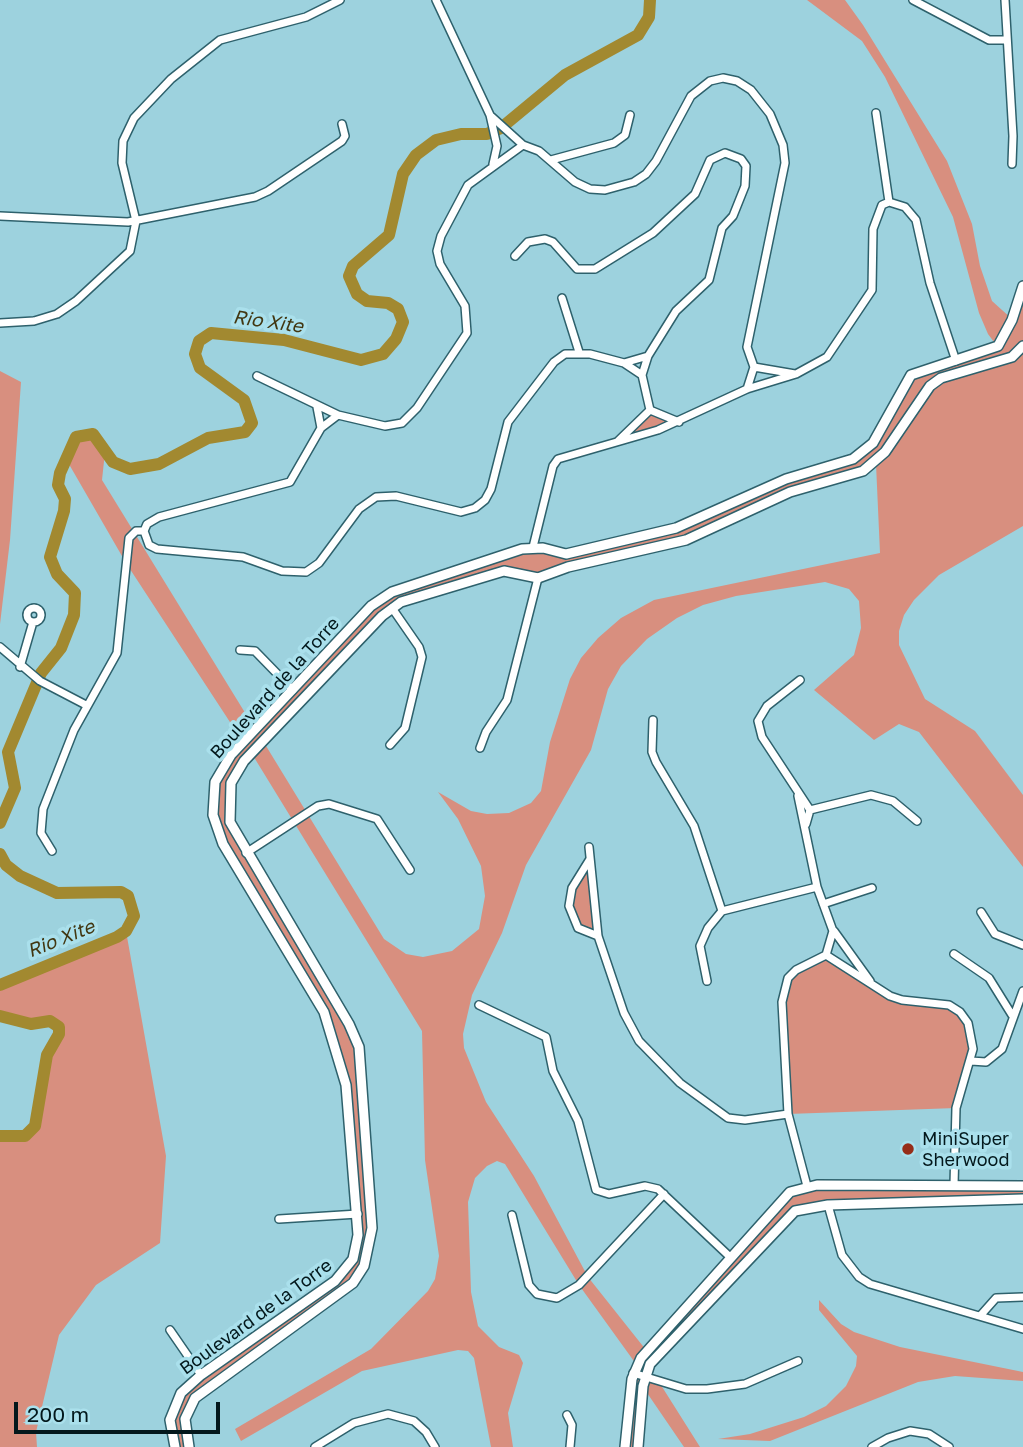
<!DOCTYPE html>
<style>
body{margin:0}
#map{position:relative;width:1023px;height:1447px;overflow:hidden;background:#9dd2de;font-family:"Golos Text",sans-serif}
canvas{display:block}
.scale{position:absolute;left:14px;top:1402px;width:206px;height:32px;box-sizing:border-box;border:4px solid #03181c;border-top:0;padding-left:9px;font-size:21px;line-height:24px;white-space:nowrap;color:#03181c;-webkit-text-stroke:5px #aae0ec;paint-order:stroke}
</style>
<div id="map">
<canvas width="1023" height="1447"></canvas>
<div class="scale">200 m</div>
</div>
<script>
const ctx = document.querySelector('canvas').getContext('2d');
ctx.lineJoin = 'round';
function fillPath(path, color) {
  ctx.fillStyle = color;
  ctx.fill(path, 'evenodd');
}
function poly(rows) {
  const path = new Path2D();
  for (const r of rows) {
    if (r.length === 3) {
      path.moveTo(r[0] + r[2], r[1]);
      path.arc(r[0], r[1], r[2], 0, 2 * Math.PI);
      continue;
    }
    path.moveTo(r[0], r[1]);
    for (let i = 2; i < r.length; i += 2) path.lineTo(r[i], r[i + 1]);
  }
  return path;
}
function stroke(path, color, width, dash) {
  ctx.strokeStyle = color;
  ctx.lineWidth = width;
  ctx.lineCap = dash ? 'butt' : 'round';
  ctx.setLineDash(dash || []);
  ctx.stroke(path);
}
function drawText(font, color, halo, rows, align = 'center') {
  ctx.font = font + ' "Golos Text",sans-serif';
  ctx.lineWidth = 7;
  ctx.setLineDash([]);
  ctx.textBaseline = 'middle';
  ctx.strokeStyle = halo;
  ctx.fillStyle = color;
  for (const [text, x, y, turn = 0] of rows) {
    ctx.save();
    ctx.translate(x, y);
    ctx.rotate((+turn || 0) * Math.PI / 180);
    ctx.textAlign = isNaN(turn) ? turn : align;
    if (halo) ctx.strokeText(text, 0, 0);
    ctx.fillText(text, 0, 0);
    ctx.restore();
  }
}
fillPath(poly([
 [807,0,845,0,863,25,947,161,972,224,980,266,992,301,1012,319,1023,286,1023,526,939,575,914,600,904,615,899,631,899,645,925,699,975,731,1023,795,1023,867,919,732,899,724,874,740,814,690,854,655,861,628,859,601,849,589,825,582,736,596,703,605,677,618,647,639,621,666,608,689,591,750,526,865,502,933,472,995,463,1034,464,1048,486,1102,534,1176,588,1277,646,1350,796,1189,1023,1186,1023,1199,795,1211,654,1358,645,1377,659,1382,700,1447,684,1447,643,1387,638,1447,625,1447,636,1364,579,1285,505,1164,497,1161,487,1166,475,1178,468,1202,471,1292,478,1326,499,1347,519,1355,523,1363,508,1413,513,1447,491,1447,474,1358,468,1351,458,1350,362,1371,241,1441,235,1429,371,1349,428,1291,435,1279,439,1256,425,1160,422,1031,252,754,237,771,230,822,355,1035,372,1214,359,1275,188,1408,189,1447,175,1447,170,1431,181,1393,335,1281,356,1249,348,1100,324,1012,218,831,215,782,243,742,126,563,66,459,76,437,93,434,101,442,105,452,102,480,255,729,382,598,522,549,566,554,676,528,786,479,864,452,911,375,997,346,988,334,979,313,953,217,885,77,862,41],
 [876,464,880,553,654,600,621,618,598,638,581,658,570,679,550,742,541,791,531,803,509,813,487,814,471,811,438,792,458,819,481,866,485,896,479,929,452,951,423,957,406,954,384,939,263,741,401,602,504,571,538,578,698,535,804,488],
 [0,371,21,382,10,540,0,624],
 [650,410,679,422,618,441],
 [590,859,598,936,573,922,570,896],
 [126,931,166,1156,160,1243,96,1285,59,1335,36,1432,37,1447,0,1447,0,1136,25,1136,35,1126,47,1055,59,1034,58,1027,50,1021,31,1024,0,1016,0,985],
 [826,955,890,996,949,1005,968,1023,973,1049,956,1108,788,1114,782,1002,788,978],
 [819,1300,841,1324,854,1332,900,1347,1023,1372,1023,1381,955,1376,918,1382,770,1441,718,1439,750,1434,804,1417,826,1406,846,1386,856,1366,857,1356,819,1310]
]), '#d88f7f');
stroke(poly([
 [0,823,15,788,8,752,41,673,61,648,74,615,75,593,57,574,50,557,64,511,65,499,58,485,60,473,76,437,93,434,113,462,130,469,159,464,208,438,245,432,252,423,244,400,200,368,195,354,199,341,211,333,284,340,361,360,383,354,396,339,403,322,398,309,388,303,367,301,357,294,349,276,353,266,389,235,403,174,416,155,436,140,461,134,487,134,501,128,565,75,638,35,649,17,650,0],
 [0,854,6,865,20,876,57,893,121,892,128,896,134,916,126,931,117,937,0,985],
 [0,1016,31,1024,50,1021,59,1027,59,1034,47,1055,35,1126,25,1136,0,1136]
]), '#a28930', 12);
const minor = poly([
 [436,0,490,115,497,146,493,164],
 [913,0,989,40,1007,40],
 [1005,0,1013,136,1012,164],
 [876,113,889,202],
 [492,117,523,145],
 [551,160,614,143,625,135,630,115],
 [0,216,128,222,255,197,268,191,342,141,345,136,342,124],
 [515,256,528,242,545,239,553,242,577,269,595,269,653,233,695,194,710,160,725,153,741,159,746,166,745,186,733,216,722,228,709,280,676,311,648,356,642,375,650,410],
 [562,298,579,352],
 [0,323,34,321,57,314,76,301,130,251,136,221,122,163,123,141,134,118,171,79,220,40,306,17,340,0],
 [624,363,648,356],
 [754,367,795,374],
 [257,376,338,415,385,426,402,423,417,408,467,333,465,306,440,264,437,251,441,236,468,185,523,145,539,151,575,182,590,189,605,190,634,182,646,174,656,161,691,96,710,81,723,78,737,81,751,90,770,114,783,145,785,163,747,347,754,367],
 [747,389,754,367],
 [317,407,321,428],
 [650,410,679,422],
 [618,441,650,410],
 [144,531,149,545,157,549,243,557,282,571,306,572,319,563,359,509,376,497,396,496,461,512,475,508,485,500,491,489,508,422,554,362,565,354,590,354,624,363,642,375],
 [144,531,147,524,159,517,290,482,321,428,338,415],
 [533,547,553,466,558,459,658,430,747,389,796,374,827,357,872,290,873,229,882,205,889,202,905,207,916,220,930,283,956,361],
 [34,615,7],
 [0,647,40,681,86,705],
 [240,650,255,651,293,690],
 [20,667,33,622],
 [800,680,767,706,758,721,762,737,810,810,806,824],
 [653,720,652,752,656,762,694,826,722,911],
 [390,745,405,728,422,657,419,647,392,608],
 [480,748,486,732,507,700,538,578],
 [798,796,817,887,833,931,826,955],
 [810,810,871,795,893,801,917,821],
 [589,847,598,936,624,1013,639,1041,680,1083,728,1118,745,1120,788,1114],
 [52,851,41,833,43,809,74,730,117,653,129,538,136,531,144,531],
 [246,853,318,806,329,804,377,819,410,870],
 [590,859,572,888,569,906,578,928,598,936],
 [823,904,872,888],
 [981,912,995,934,1023,945],
 [834,931,870,981],
 [954,954,989,978,1012,1015],
 [707,981,700,946,708,928,722,911,817,887],
 [479,1005,546,1037,553,1071,578,1121,596,1190,609,1194,645,1186,658,1189,729,1256],
 [971,1061,986,1062,1002,1049,1023,991],
 [807,1186,788,1114,782,1002,788,978,796,970,826,955,890,996,902,1000,949,1005,960,1012,968,1023,973,1049,956,1108,954,1185],
 [828,1205,842,1255,859,1277,870,1284,1023,1329],
 [512,1215,529,1285,537,1294,557,1298,579,1285,664,1194],
 [279,1219,358,1214],
 [980,1316,996,1298,1023,1297],
 [170,1330,201,1375],
 [633,1373,686,1389,707,1389,745,1384,798,1361],
 [567,1415,572,1425,570,1447],
 [315,1447,354,1423,388,1414,414,1421,426,1432,435,1447],
 [872,1447,888,1438,910,1431,929,1434,949,1447]
]);
const tertiary = poly([
 [175,1447,170,1420,181,1393,201,1375,335,1281,353,1259,358,1235,346,1085,324,1012,223,844,213,815,215,782,231,755,371,606,392,592,522,549,543,548,566,554,676,528,786,479,853,459,873,443,911,375,998,346,1012,320,1023,286],
 [189,1447,185,1419,195,1398,353,1283,364,1266,372,1228,359,1047,349,1024,230,822,231,783,244,761,382,616,401,602,504,571,538,578,568,567,686,540,790,492,863,471,885,452,930,386,941,378,1012,357,1023,346],
 [625,1447,632,1379,641,1358,790,1192,817,1185,1023,1186],
 [638,1447,643,1386,650,1364,795,1211,828,1205,1023,1199]
]);
stroke(minor, '#2e616c', 10);
stroke(tertiary, '#2e616c', 12);
stroke(minor, '#fff', 7);
stroke(tertiary, '#fff', 9);
for (const [x, y, r, color] of [
 [908,1149,7,"#962d18"]
]) {
  const dot = new Path2D();
  dot.arc(x, y, r, 0, 2 * Math.PI);
  ctx.fillStyle = color;
  ctx.fill(dot);
  stroke(dot, '#aae0ec', 2.5);
}
drawText('18px', '#03181c', '#aae0ec', [
 ["Boulevard de la Torre",275,688,-48],
 ["Boulevard de la Torre",256,1317,-36]
]);
drawText('18px', '#03181c', '#aae0ec', [
 ["MiniSuper",922,1139],
 ["Sherwood",922,1160]
], 'left');
drawText('italic 19px', '#423712', '#aae0ec', [
 ["Rio Xite",268,322,8],
 ["Rio Xite",61,939,-22]
]);
</script>
